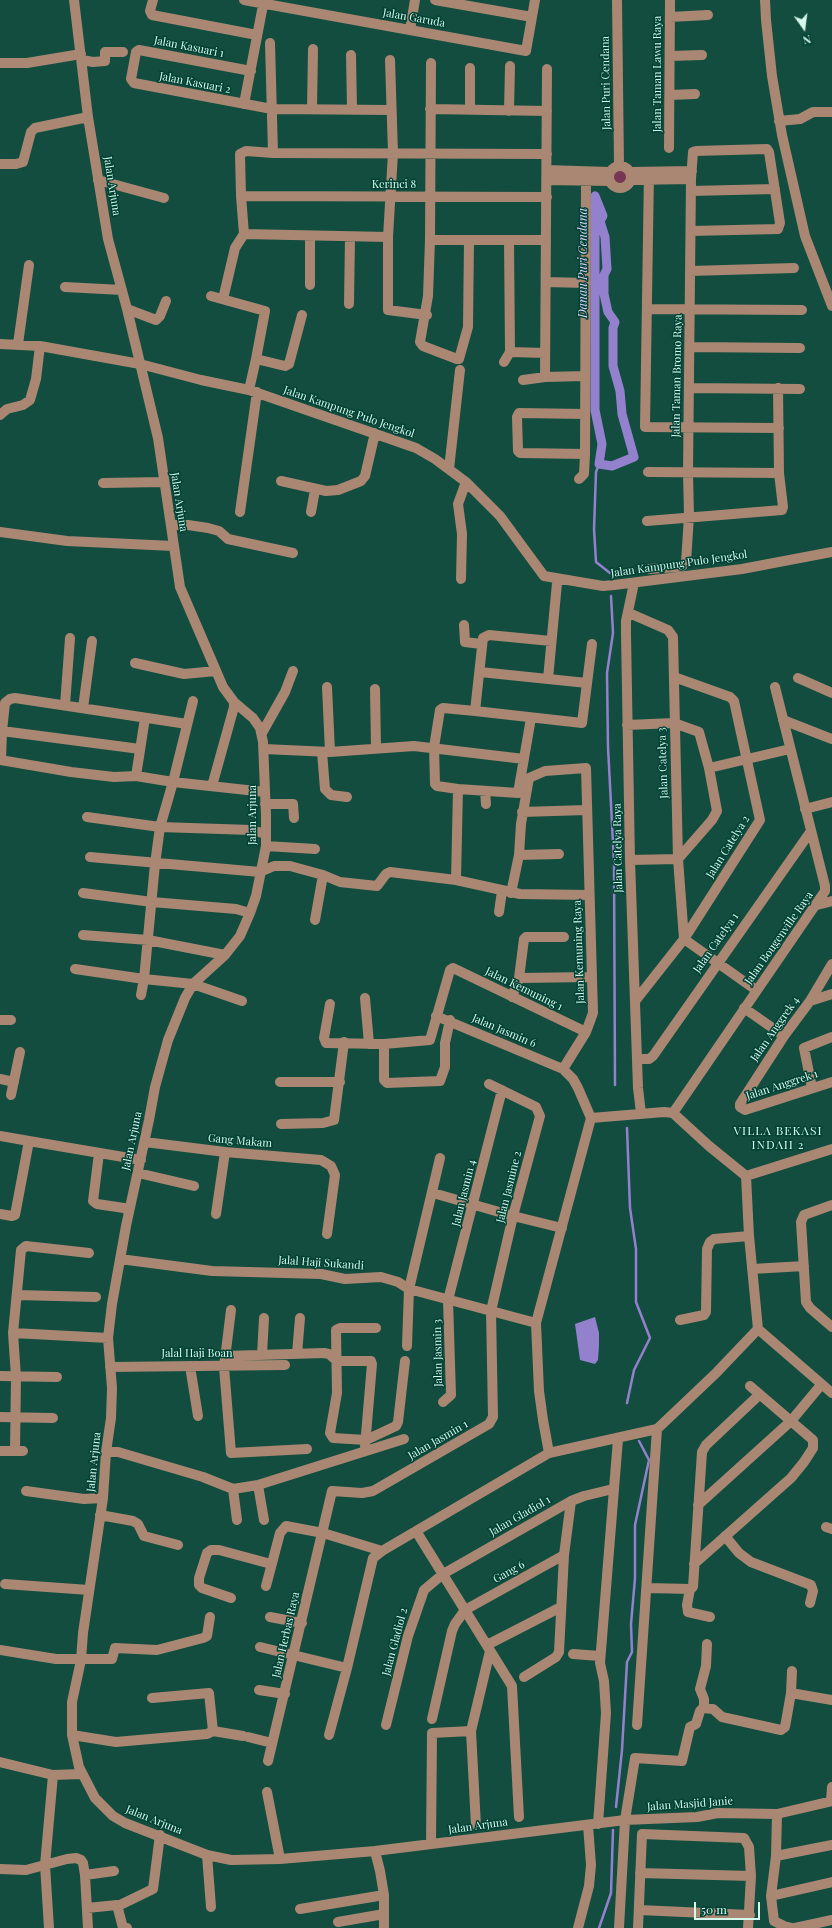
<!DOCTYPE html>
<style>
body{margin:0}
#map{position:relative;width:832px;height:1928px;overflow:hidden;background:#124d3f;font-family:"Playfair Display",serif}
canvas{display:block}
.north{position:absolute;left:784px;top:8px;width:40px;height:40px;-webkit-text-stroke:3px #024235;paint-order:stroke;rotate:166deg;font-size:11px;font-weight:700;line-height:16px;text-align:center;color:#d6f9ed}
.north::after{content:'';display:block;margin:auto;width:14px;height:18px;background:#d6f9ed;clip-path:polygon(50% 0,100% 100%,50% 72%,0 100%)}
.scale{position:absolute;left:694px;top:1902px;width:66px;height:18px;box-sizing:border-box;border:2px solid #d6f9ed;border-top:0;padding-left:5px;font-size:12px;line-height:14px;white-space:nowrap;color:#d6f9ed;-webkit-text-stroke:3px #024235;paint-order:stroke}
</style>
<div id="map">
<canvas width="832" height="1928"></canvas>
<div class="north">N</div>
<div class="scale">50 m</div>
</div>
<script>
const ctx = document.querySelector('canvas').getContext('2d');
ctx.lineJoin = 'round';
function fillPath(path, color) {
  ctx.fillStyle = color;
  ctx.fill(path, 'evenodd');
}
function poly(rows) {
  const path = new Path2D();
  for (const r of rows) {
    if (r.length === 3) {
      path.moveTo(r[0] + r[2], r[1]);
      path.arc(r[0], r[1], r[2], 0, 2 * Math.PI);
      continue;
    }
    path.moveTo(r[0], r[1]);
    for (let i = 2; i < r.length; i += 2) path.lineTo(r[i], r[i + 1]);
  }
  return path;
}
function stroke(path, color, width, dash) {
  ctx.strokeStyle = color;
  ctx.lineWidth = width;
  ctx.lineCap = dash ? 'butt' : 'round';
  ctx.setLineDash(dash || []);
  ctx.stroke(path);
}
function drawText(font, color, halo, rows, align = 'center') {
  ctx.font = font + ' "Playfair Display",serif';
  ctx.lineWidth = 3;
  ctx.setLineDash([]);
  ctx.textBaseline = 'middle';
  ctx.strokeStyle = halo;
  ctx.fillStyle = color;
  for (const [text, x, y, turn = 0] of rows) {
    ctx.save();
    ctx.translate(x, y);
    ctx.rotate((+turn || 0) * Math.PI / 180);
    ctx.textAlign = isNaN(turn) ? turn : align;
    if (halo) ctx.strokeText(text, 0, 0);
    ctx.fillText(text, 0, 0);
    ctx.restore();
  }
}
fillPath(poly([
 [620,177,11]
]), '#773653');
fillPath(poly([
 [595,1317,599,1333,599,1345,598,1360,595,1364,580,1360,575,1324]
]), '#9381ce');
stroke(poly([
 [610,573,596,562,594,529,596,472,599,464,612,466,623,461],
 [611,596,613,633,607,673,608,747,614,862,615,1085],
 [627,1128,630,1208,636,1249,636,1302,650,1338,634,1370,627,1403],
 [616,1807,622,1750,627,1662,632,1652,631,1624,635,1578,635,1525,649,1460,639,1441],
 [599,1928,611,1893,613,1830]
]), '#9381ce', 2.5);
stroke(poly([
 [595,196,603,216,600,221,605,237,607,269,604,275,604,294,608,312,615,322,613,328,613,366,620,391,622,414,634,457,612,466,599,464,602,444,595,410,595,196]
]), '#9381ce', 9);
stroke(poly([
 [74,0,88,117,108,239,127,309,158,438,180,587,223,687,234,702,253,718,260,728,263,742,266,815,266,846,256,896,250,913,240,936,225,955,193,984,185,998,168,1040,155,1087,149,1120,126,1226,112,1304,108,1338,112,1388,111,1418,106,1452,103,1498,83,1633,81,1660,72,1702,72,1735,79,1767,95,1798,113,1816,125,1823,207,1855,231,1860,280,1859,375,1851,625,1820,697,1817,718,1813,777,1814,832,1801],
 [153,0,150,11,152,15,257,35],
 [244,0,526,51,535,0],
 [435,0,532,17],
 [617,0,619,165],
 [765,0,766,20,772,76,782,135,805,236,832,306],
 [670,17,708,15],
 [410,30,415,0],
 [270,43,273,153],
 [351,55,352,109],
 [670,56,702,55],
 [82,60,93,62,105,61,105,52,123,52],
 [390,60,393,153,388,237,388,310,427,315],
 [0,63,27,63,81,54],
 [431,63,430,240,428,296,420,342,423,346,457,359,459,359,468,327,469,240],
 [251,71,139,50,136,52,131,79,134,83,272,109,391,110],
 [670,95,695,94],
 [244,104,264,0],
 [312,109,313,49],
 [430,109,547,111],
 [470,110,470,68],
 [509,111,510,66],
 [779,121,800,119,813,112,832,112],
 [669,148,670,0],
 [0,164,16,164,23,162,31,132,35,128,88,117],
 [620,177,11],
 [547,170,609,172],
 [630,172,692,171],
 [649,172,645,427,779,428],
 [98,180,164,198],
 [547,180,609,181],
 [631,180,691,179],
 [691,191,775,189],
 [241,196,547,197],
 [388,237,244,234,241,196,240,154,246,151,273,153,547,154],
 [430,240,546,240],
 [690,271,794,268],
 [546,282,586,283],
 [310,285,310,237],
 [65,287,122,290],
 [211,296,265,311,256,359],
 [223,299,235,248,244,234],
 [349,304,350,237],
 [127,309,156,320,160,316,166,301],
 [647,309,802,310],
 [0,344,40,346,140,364,201,380,249,390,416,448,435,459,466,482,500,516,544,576,603,586,614,585,742,569,832,552],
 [18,344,29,265],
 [690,347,800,348],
 [510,352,545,353],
 [504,362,510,352,509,240],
 [545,377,547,69],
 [523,380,545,377,585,376],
 [689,388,800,389],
 [249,390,256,359,285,366,289,364,302,315],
 [0,415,7,409,23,405,30,400,36,379,40,346],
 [585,454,520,453,518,451,517,417,519,413,585,414],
 [449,469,460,370],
 [648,472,779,473],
 [579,479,584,474,585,454,586,181],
 [281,481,326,491,338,490,361,481,365,476,375,433],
 [103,483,164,482],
 [240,512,257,392],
 [311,512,315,490],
 [647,521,782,510,783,507,779,473,778,388],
 [172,525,188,525,208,528,219,531,228,539,293,553],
 [0,532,67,541,173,546],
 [650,569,676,567,682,566,686,562,689,516,688,473,691,179,693,152,696,151,767,149,769,152,780,223,778,229,691,231],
 [461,579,462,534,458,504,466,482],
 [634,583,626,621,626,634,630,860,638,1088,641,1113],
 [629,613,668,630,673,637,678,859,684,939,756,990],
 [464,625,465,642,481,644],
 [135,663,184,674,216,671],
 [480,672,587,683],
 [798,678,832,693],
 [548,679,557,583],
 [327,687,330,752],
 [375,689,376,748],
 [65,705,70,638],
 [83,708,92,641],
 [475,711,582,723,592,644],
 [531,718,518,793,458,789,437,786,435,784,434,747,440,710,443,708,475,711,483,638,489,635,551,641],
 [783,720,832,739],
 [627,725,674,723,699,732,709,768,717,811,712,820,678,859,630,860],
 [2,731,140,749],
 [262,733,285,692,293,671],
 [264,749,330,752,414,746,524,759],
 [322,752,325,789,331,795,347,797],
 [0,760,71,772,114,777,136,776,173,782,193,701],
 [1,760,2,731,5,703,10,699,15,698,187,724],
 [709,768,790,749],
 [136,776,145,718],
 [212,786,234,707,234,702],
 [485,791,486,804],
 [265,804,293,804,294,818],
 [805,809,832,802],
 [522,812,586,810],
 [87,817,160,827,251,830,266,834],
 [266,846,315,849],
 [519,855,559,854],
 [90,857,260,872,274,866,290,866,323,875,340,882,377,886,386,874,390,872,456,880,520,894,589,895],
 [456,880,458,789],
 [83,893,152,902,236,909,250,913],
 [511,893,519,855,521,824,529,778,545,771,586,768,593,1013,586,1032,563,1069,573,1079,578,1088,591,1118],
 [817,905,832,901],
 [499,912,502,891],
 [315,920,323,875],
 [83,935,148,940,225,955],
 [832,964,810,1001,784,1036,740,1104,740,1107,745,1110,832,1082],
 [75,969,144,979,141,995],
 [519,978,591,977],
 [512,997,519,978,524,939,526,937,564,937],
 [365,998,369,1044],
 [636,1000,684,939,760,820,734,701,730,697,674,677],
 [242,1001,193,984,144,979,155,864,160,827,173,782,265,792],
 [810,1001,832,994],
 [330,1004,324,1038,326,1043,384,1044,430,1040,450,970,453,968,586,1032],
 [744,1008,784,1036],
 [436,1016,563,1069],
 [0,1020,11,1020],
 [384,1044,384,1080,387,1083,440,1081,445,1067,445,1043,450,1020],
 [637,1059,649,1059,653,1056,811,831],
 [0,1079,14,1082],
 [280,1082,340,1082],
 [812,1088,804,1048,832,1037],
 [11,1095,20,1052],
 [664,1112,673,1113,709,1146,746,1176,749,1236,758,1329,717,1372,657,1429,549,1453,543,1420,539,1391,536,1323,591,1118,664,1112],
 [673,1113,825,891,825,886,775,687],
 [281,1124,323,1123,334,1120,344,1042],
 [0,1136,29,1141],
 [145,1142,225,1152,321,1160,331,1166,335,1175,327,1234],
 [99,1153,93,1201,97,1204,124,1208,129,1211],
 [138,1173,194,1186],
 [746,1176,832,1149],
 [433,1193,513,1216,562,1228],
 [832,1205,804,1215,801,1222,806,1302,810,1308,832,1327],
 [0,1214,12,1216,15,1215,29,1141,141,1160],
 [216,1214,225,1152],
 [120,1259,212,1271,321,1274,345,1279,381,1277,398,1282,409,1289,536,1323],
 [752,1269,804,1266],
 [17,1295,96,1297],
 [231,1310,224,1367,231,1453,307,1449],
 [680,1320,704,1315,706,1312,707,1249,710,1242,714,1239,749,1236],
 [376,1328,340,1328,336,1330,337,1393,330,1433,333,1438,366,1440,396,1426,398,1422,405,1361],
 [758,1329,832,1393],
 [13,1333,108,1338],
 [407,1346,409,1289,440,1158],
 [297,1354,300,1318],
 [262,1355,264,1318],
 [225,1356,324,1353,329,1354,337,1361,371,1361,372,1364,365,1446],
 [190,1366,198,1416],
 [110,1367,285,1365],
 [0,1376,57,1377],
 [443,1402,451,1395,448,1300,502,1090],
 [0,1417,53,1418],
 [0,1451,23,1451],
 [15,1451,16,1377,13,1333,21,1250,26,1246,89,1253],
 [106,1452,118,1452,203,1477,233,1489,258,1485,404,1439],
 [258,1485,264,1520],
 [233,1489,237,1520],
 [26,1491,84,1499,103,1498],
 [698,1505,791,1421,821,1385],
 [100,1515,133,1521,138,1524,144,1536,178,1545],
 [826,1527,832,1529],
 [416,1531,512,1686,519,1817],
 [725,1536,739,1553,751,1562,811,1585,813,1591,810,1603],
 [694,1564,791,1478,804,1462,813,1448,813,1440,750,1386],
 [5,1584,89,1590],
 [266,1586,280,1533,286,1526,323,1533,382,1551],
 [648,1588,690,1589,693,1587,702,1452,706,1445,759,1395],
 [690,1589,687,1605,688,1612,710,1617],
 [231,1598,202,1588,199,1585,199,1578,207,1553,211,1550,219,1550,271,1564],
 [270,1617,302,1623],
 [487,1645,561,1607],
 [260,1647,347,1668],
 [0,1650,56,1659,112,1659,115,1648,157,1650,203,1638,207,1636,210,1617],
 [573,1654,600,1656],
 [524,1677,556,1657,559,1652,564,1555,571,1501],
 [259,1690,285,1694],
 [791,1693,792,1671],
 [704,1708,704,1699,700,1689,706,1666,707,1644],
 [432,1719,452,1631,455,1624,465,1610,564,1555],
 [386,1725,408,1636,424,1590,443,1574,571,1501,584,1496,613,1489],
 [637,1725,657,1429],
 [213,1731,243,1736],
 [72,1735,116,1742,207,1734,213,1731,209,1693,152,1698],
 [329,1735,347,1668,373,1558,382,1551,549,1453],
 [248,1737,272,1743],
 [268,1761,332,1491,362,1493,373,1491,489,1424,493,1417,491,1311,513,1216,540,1116,536,1107,489,1084],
 [0,1762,53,1775,81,1774],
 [267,1792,280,1859],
 [831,1801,832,1787],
 [777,1814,776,1856,771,1896,774,1921,784,1926,792,1928],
 [598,1824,606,1713,604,1681,600,1663,618,1439],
 [476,1826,471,1731,490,1651],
 [431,1844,432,1733,471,1731],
 [375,1851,380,1871,384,1895,384,1928],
 [207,1855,211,1907],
 [776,1856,832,1845],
 [0,1869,26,1870,67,1859,76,1858,81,1860,83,1863,85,1875,88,1928],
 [640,1873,751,1876],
 [85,1875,114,1871],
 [771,1896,832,1882],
 [118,1906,153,1889,160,1835],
 [87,1908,117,1905,123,1928,127,1928],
 [300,1909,384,1895],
 [639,1910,750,1915],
 [338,1922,384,1914],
 [49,1928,45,1865,53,1775],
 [578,1928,589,1886,591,1865,588,1825],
 [619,1928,625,1820,635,1758,682,1761,690,1727,696,1724,700,1711,703,1708,713,1709,722,1717,781,1730,785,1727,791,1693,832,1700],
 [638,1928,642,1834,744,1838,749,1847,751,1876,748,1928],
 [795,1928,832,1920]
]), '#a98772', 10);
drawText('11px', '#d6f9ed', '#024235', [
 ["Jalan Garuda",414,18,10],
 ["Jalan Kasuari 1",189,47,11],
 ["Jalan Taman Lawu Raya",658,74,-90],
 ["Jalan Kasuari 2",195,83,11],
 ["Jalan Puri Cendana",606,83,-91],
 ["Kerinci 8",394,185],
 ["Jalan Arjuna",112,186,81],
 ["Jalan Taman Bromo Raya",677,376,-89],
 ["Jalan Kampung Pulo Jengkol",349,412,19],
 ["Jalan Arjuna",179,502,81],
 ["Jalan Kampung Pulo Jengkol",679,564,-8],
 ["Jalan Catelya 3",663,763,-92],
 ["Jalan Arjuna",253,815,-90],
 ["Jalan Catelya 2",728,847,-58],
 ["Jalan Catelya Raya",618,848,-91],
 ["Jalan Bougenville Raya",779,938,-55],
 ["Jalan Catelya 1",716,943,-55],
 ["Jalan Kemuning Raya",579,952,-92],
 ["Jalan Kemuning 1",524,989,26],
 ["Jalan Anggrek 4",775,1029,-55],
 ["Jalan Jasmin 6",504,1031,23],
 ["Jalan Anggrek 1",782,1085,-18],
 ["Jalan Arjuna",132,1141,-78],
 ["Gang Makam",240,1141,5],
 ["Jalan Jasmine 2",509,1187,-76],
 ["Jalan Jasmin 4",464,1193,-76],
 ["Jalal Haji Sukandi",321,1263,4],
 ["Jalan Jasmin 3",438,1353,-91],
 ["Jalal Haji Boan",197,1354],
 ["Jalan Jasmin 1",438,1440,-30],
 ["Jalan Arjuna",94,1462,-84],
 ["Jalan Gladiol 1",520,1516,-30],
 ["Gang 6",509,1572,-29],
 ["Jalan Herbas Raya",286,1635,-77],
 ["Jalan Gladiol 2",395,1642,-75],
 ["Jalan Masjid Janie",690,1804,-4],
 ["Jalan Arjuna",154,1820,22],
 ["Jalan Arjuna",478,1826,-8]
]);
drawText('italic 12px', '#d9d1fb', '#024235', [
 ["Danau Puri Cendana",583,263,-90]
]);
ctx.letterSpacing = '1px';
drawText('12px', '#d6f9ed', '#024235', [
 ["VILLA BEKASI",778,1131],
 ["INDAH 2",778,1145]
]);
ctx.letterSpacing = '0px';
</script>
